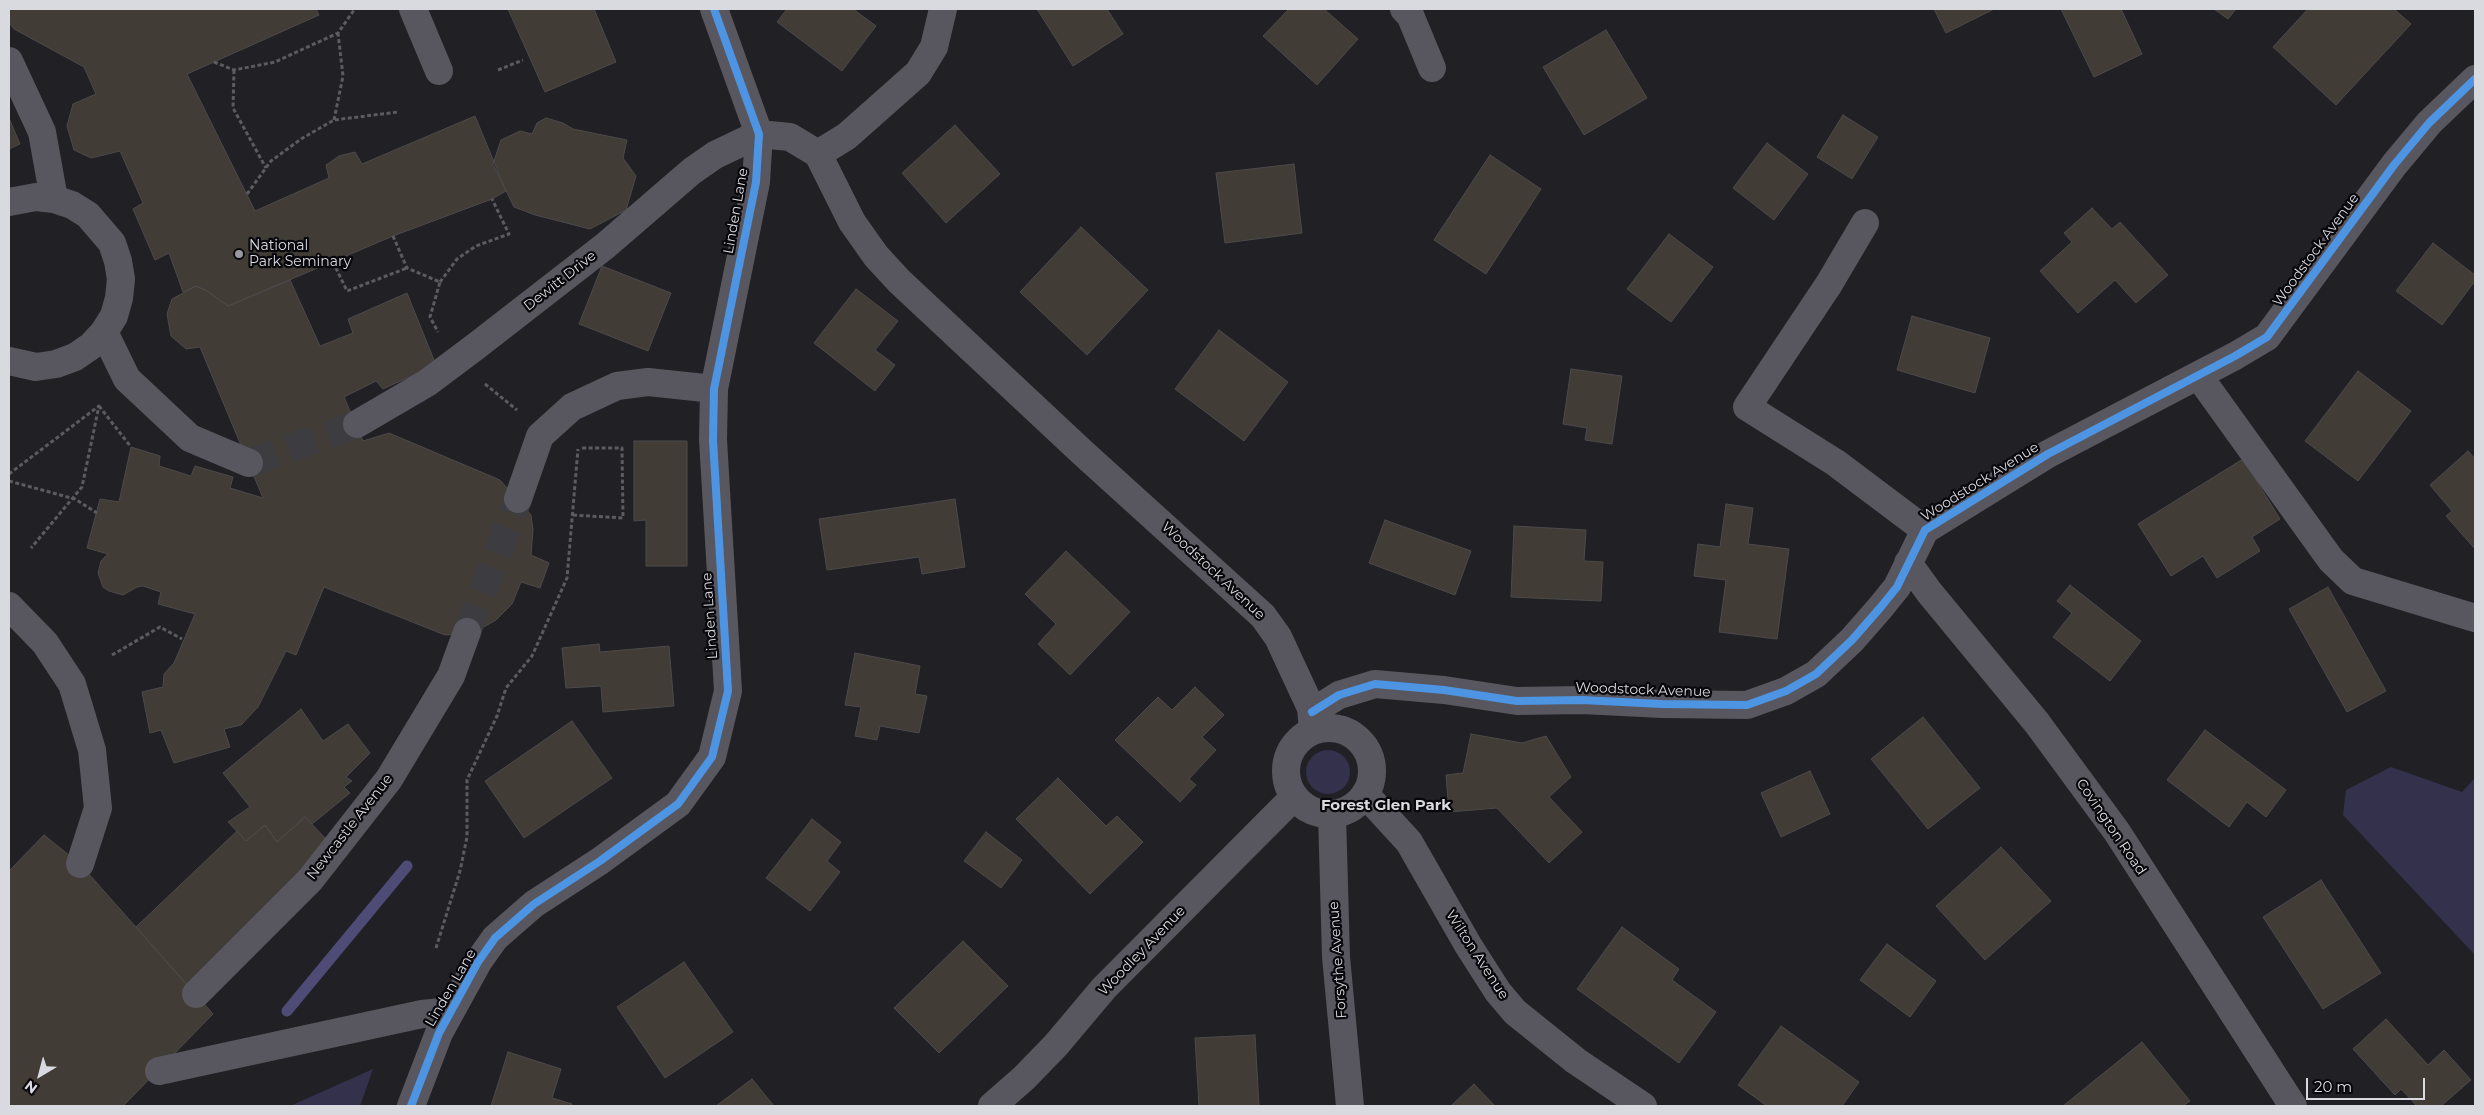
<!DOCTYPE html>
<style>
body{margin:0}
#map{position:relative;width:2484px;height:1115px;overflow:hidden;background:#202025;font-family:Montserrat,sans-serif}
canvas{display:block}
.frame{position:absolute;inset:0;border:10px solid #d9d9e0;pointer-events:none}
.north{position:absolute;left:15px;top:1050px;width:50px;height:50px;-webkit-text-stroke:4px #08080c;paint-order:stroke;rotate:217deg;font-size:14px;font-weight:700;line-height:20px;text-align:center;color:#d9d9e0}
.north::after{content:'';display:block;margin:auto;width:18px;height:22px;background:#d9d9e0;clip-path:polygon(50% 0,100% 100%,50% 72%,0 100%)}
.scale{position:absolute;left:2306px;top:1078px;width:119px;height:22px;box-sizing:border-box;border:2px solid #d9d9e0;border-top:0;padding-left:6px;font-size:15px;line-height:18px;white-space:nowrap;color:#d9d9e0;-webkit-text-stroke:4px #08080c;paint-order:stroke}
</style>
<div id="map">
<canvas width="2484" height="1115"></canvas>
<div class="frame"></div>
<div class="north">N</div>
<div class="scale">20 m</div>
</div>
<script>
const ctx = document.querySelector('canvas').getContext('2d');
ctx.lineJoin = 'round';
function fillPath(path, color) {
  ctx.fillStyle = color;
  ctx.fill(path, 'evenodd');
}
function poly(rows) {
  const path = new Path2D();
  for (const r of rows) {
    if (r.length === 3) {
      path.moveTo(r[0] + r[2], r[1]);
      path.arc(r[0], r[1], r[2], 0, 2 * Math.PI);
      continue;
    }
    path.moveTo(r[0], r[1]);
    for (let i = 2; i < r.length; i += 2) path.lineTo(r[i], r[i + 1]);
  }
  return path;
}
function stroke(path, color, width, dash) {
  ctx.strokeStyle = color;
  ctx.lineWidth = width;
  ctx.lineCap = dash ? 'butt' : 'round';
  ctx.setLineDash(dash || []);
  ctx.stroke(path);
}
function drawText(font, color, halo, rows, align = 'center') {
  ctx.font = font + ' Montserrat,sans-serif';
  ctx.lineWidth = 4.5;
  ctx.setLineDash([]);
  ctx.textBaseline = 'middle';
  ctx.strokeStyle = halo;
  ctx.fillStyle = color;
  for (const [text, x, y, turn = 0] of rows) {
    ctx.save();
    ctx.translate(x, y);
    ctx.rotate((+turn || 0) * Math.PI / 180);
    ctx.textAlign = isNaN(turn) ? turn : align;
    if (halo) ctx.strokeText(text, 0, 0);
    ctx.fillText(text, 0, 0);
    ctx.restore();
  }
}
fillPath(poly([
 [1328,772,22],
 [2391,767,2462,792,2475,778,2475,955,2343,815,2346,790],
 [373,1069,360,1106,290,1106]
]), '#34314c');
stroke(poly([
 [287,1011,407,866]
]), '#4f4b77', 11);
const building = poly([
 [9,9,316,9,319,15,187,74,255,211,329,178,326,165,339,156,355,152,362,164,475,116,506,191,492,199,393,236,228,306,207,291,196,286,183,292,169,253,155,260,133,209,143,203,120,151,91,158,74,150,67,126,73,104,96,94,84,67,14,29,9,23,9,9],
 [508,9,594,9,616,62,545,92,508,9],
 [787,9,853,9,876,26,842,71,777,22,787,9],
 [1037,9,1107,9,1123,34,1073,66,1037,9],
 [1289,9,1324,9,1358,39,1317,85,1263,36,1289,9],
 [1934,9,1994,9,1946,33,1934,9],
 [2061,9,2121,9,2142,54,2094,77,2061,9],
 [2214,9,2236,9,2228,19,2214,9],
 [2308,9,2394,9,2411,24,2336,105,2273,47,2308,9],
 [1606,30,1647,98,1584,135,1543,67,1606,30],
 [1843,115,1878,137,1852,179,1817,157,1843,115],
 [9,118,20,144,9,149,9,118],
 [546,118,563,123,573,129,627,140,623,158,636,176,626,210,590,229,535,215,514,207,493,164,501,140,520,131,532,134,537,123,546,118],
 [955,125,1000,174,946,223,902,173,955,125],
 [1767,143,1808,174,1774,220,1733,188,1767,143],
 [1490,155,1541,189,1486,274,1434,240,1490,155],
 [1294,164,1302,233,1225,243,1216,173,1294,164],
 [2092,208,2112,229,2120,222,2168,275,2136,303,2115,280,2078,313,2040,271,2072,242,2064,233,2092,208],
 [1081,227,1148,290,1087,355,1020,292,1081,227],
 [1669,234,1713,267,1671,322,1627,289,1669,234],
 [2433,243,2475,275,2475,281,2442,325,2396,291,2433,243],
 [602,266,671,293,648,351,579,324,602,266],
 [290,280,320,346,353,333,348,319,407,293,436,365,383,389,376,381,344,397,363,441,389,433,500,480,531,515,533,530,531,555,549,563,540,588,521,582,512,604,496,620,475,632,445,635,324,587,296,655,286,651,258,707,241,725,224,729,230,747,174,763,161,730,150,733,142,692,163,687,164,674,174,663,195,614,158,604,161,592,143,586,137,587,123,595,109,591,103,587,98,573,101,561,108,554,87,548,100,499,119,502,131,447,160,456,159,466,191,476,195,466,233,477,230,488,263,498,200,347,186,349,171,336,167,314,172,299,196,286,207,291,228,306,290,280],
 [856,289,898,321,875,350,895,365,875,391,814,343,856,289],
 [1912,316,1990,338,1975,393,1897,370,1912,316],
 [1219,330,1288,382,1244,441,1175,389,1219,330],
 [1571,369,1622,376,1612,444,1585,440,1587,428,1563,424,1571,369],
 [2358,371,2411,411,2358,481,2305,441,2358,371],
 [634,441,687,441,687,566,646,566,646,520,634,521,634,441],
 [2468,451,2475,459,2475,549,2446,516,2452,511,2430,485,2468,451],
 [2243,459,2280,519,2252,537,2260,551,2217,578,2203,556,2171,576,2138,524,2243,459],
 [955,499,965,567,922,574,919,557,827,570,819,519,955,499],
 [1726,504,1753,508,1748,544,1789,549,1777,639,1719,632,1726,580,1694,576,1698,544,1720,547,1726,504],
 [1385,520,1471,551,1455,595,1369,563,1385,520],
 [1514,526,1586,530,1584,561,1603,562,1601,601,1511,597,1514,526],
 [1066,551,1130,612,1070,675,1038,644,1056,624,1025,594,1066,551],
 [2070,585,2141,641,2110,681,2053,637,2072,613,2057,601,2070,585],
 [2328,587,2386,691,2347,712,2289,609,2328,587],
 [599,644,600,652,669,646,674,706,603,712,601,686,566,688,562,648,599,644],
 [855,653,920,666,915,694,927,696,919,733,880,726,877,740,855,736,861,707,845,705,855,653],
 [1195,687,1224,715,1202,737,1216,750,1189,779,1196,785,1180,802,1115,740,1158,697,1172,710,1195,687],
 [301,709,323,741,348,724,370,753,346,777,352,781,344,787,350,793,312,824,305,817,277,842,265,825,246,841,228,822,250,807,223,773,301,709],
 [1923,717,1980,788,1928,829,1871,759,1923,717],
 [572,721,612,778,524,838,485,781,572,721],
 [2205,730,2286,790,2266,817,2247,802,2229,827,2167,780,2205,730],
 [1471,734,1522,743,1546,736,1571,777,1549,797,1582,832,1549,863,1497,808,1449,812,1446,775,1463,773,1471,734],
 [1810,771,1830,814,1781,837,1761,793,1810,771],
 [1058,778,1106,826,1117,816,1143,842,1090,894,1016,819,1058,778],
 [305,817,327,840,315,857,187,985,136,927,237,831,246,841,265,825,277,842,305,817],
 [812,819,841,842,827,861,840,872,810,911,766,878,812,819],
 [986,832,1022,860,1001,888,964,861,986,832],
 [44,835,80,864,213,1014,123,1106,9,1106,9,871,44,835],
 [2001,847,2051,901,1985,960,1936,906,2001,847],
 [2321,880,2381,973,2323,1009,2263,917,2321,880],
 [1622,927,1679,969,1672,980,1716,1012,1679,1063,1577,989,1622,927],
 [963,941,1008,986,939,1053,894,1008,963,941],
 [1887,944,1936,981,1910,1017,1860,980,1887,944],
 [684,962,733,1032,665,1078,617,1007,684,962],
 [2386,1019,2428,1065,2444,1050,2471,1080,2441,1106,2417,1106,2401,1089,2395,1095,2353,1049,2386,1019],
 [1781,1026,1859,1082,1842,1106,1767,1106,1738,1085,1781,1026],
 [1255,1035,1259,1106,1199,1106,1195,1038,1255,1035],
 [2142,1042,2190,1101,2183,1106,2063,1106,2142,1042],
 [508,1052,561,1069,552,1098,572,1104,571,1106,491,1106,508,1052],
 [752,1079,774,1106,716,1106,752,1079],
 [1474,1084,1495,1106,1451,1106,1474,1084]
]);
fillPath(building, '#423c36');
stroke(building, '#4c4a4a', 1);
stroke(poly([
 [249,463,357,424],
 [467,632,518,499]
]), '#3c3c41', 28, [28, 14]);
stroke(poly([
 [214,62,234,70,275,62,338,33,354,10],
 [234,70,233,108,266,168],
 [498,70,523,60],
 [334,120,343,76,338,33],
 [247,194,271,161,301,139,334,120,398,112],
 [393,236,407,268,440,282,430,317,438,332],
 [333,262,347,291,407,268],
 [440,282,457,259,476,246,509,234,492,199],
 [485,384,517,410],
 [99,406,131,447],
 [9,474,99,406,82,487,31,548],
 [9,481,75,499,97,513],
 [573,515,623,518,622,448,580,448],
 [112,655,160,627,182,639],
 [436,948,460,871,467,837,467,780,497,716,506,688,532,656,567,578,578,449]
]), '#5b5b60', 3, [4, 2.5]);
stroke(poly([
 [413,9,439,71],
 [1404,9,1410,15,1432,68],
 [9,61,42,132,54,199],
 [759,134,790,137,818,154,852,222,876,256,899,281,1083,453,1263,616,1278,637,1311,708,1313,730],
 [818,154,847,136,918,73,934,47,943,9],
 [9,202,36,197,54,199,72,205,88,215,112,243,118,261,121,279,119,298,114,316,104,332,91,346,75,357,56,364,36,367,9,361],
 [1865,223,1829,284,1747,407,1836,463,1925,530],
 [104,332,127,379,190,438,249,463],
 [2198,375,2331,560,2353,581,2475,618],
 [357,424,427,383,475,347,605,246,692,171,715,155,759,134],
 [518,499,540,436,572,407,617,386,648,382,714,389],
 [1908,563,1929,592,2037,723,2117,832,2293,1106],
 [9,606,45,643,72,684,92,750,98,808,80,864],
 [1312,712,1339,695,1375,684,1444,690,1517,701,1582,700,1662,704,1747,705,1786,691,1816,674,1852,640,1880,608,1897,587,1925,530,2048,454,2235,356,2267,337,2394,165,2429,123,2475,79],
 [1329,771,43],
 [1365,794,1409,842,1468,945,1498,992,1515,1012,1576,1061,1643,1106],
 [1332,814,1336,957,1350,1106],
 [196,994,310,880,389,779,451,676,467,632],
 [159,1071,422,1014,451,1011],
 [411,1106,439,1033,478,962,495,938,534,904,600,861,678,804,712,757,728,691,713,440,714,389,756,182,759,134,714,9],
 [992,1106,1024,1078,1056,1045,1104,988,1294,797]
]), '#58575f', 28);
stroke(poly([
 [1312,712,1339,695,1375,684,1444,690,1517,701,1582,700,1662,704,1747,705,1786,691,1816,674,1852,640,1880,608,1897,587,1925,530,2048,454,2235,356,2267,337,2394,165,2429,123,2475,79],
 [411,1106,439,1033,478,962,495,938,534,904,600,861,678,804,712,757,728,691,713,440,714,389,756,182,759,134,714,9]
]), '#4d94e3', 8);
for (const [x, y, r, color] of [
 [239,254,5,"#98989f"]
]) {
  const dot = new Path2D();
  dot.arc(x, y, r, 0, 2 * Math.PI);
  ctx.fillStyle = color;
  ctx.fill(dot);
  stroke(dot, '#08080c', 2);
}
drawText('14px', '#d9d9e0', '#08080c', [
 ["Linden Lane",736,211,-80],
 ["Woodstock Avenue",2316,250,-54],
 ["Dewitt Drive",560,281,-38],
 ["Woodstock Avenue",1980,482,-32],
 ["Woodstock Avenue",1213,571,43],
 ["Linden Lane",710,616,-94],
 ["Woodstock Avenue",1643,690,2],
 ["Newcastle Avenue",350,827,-52],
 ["Covington Road",2111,827,56],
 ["Woodley Avenue",1142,951,-46],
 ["Wilton Avenue",1477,955,57],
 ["Forsythe Avenue",1338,960,-94],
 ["Linden Lane",451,988,-60]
]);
drawText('14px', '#d9d9e0', '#08080c', [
 ["National",249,246],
 ["Park Seminary",249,262]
], 'left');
drawText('bold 15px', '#d9d9e0', '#08080c', [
 ["Forest Glen Park",1386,806]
]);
</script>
